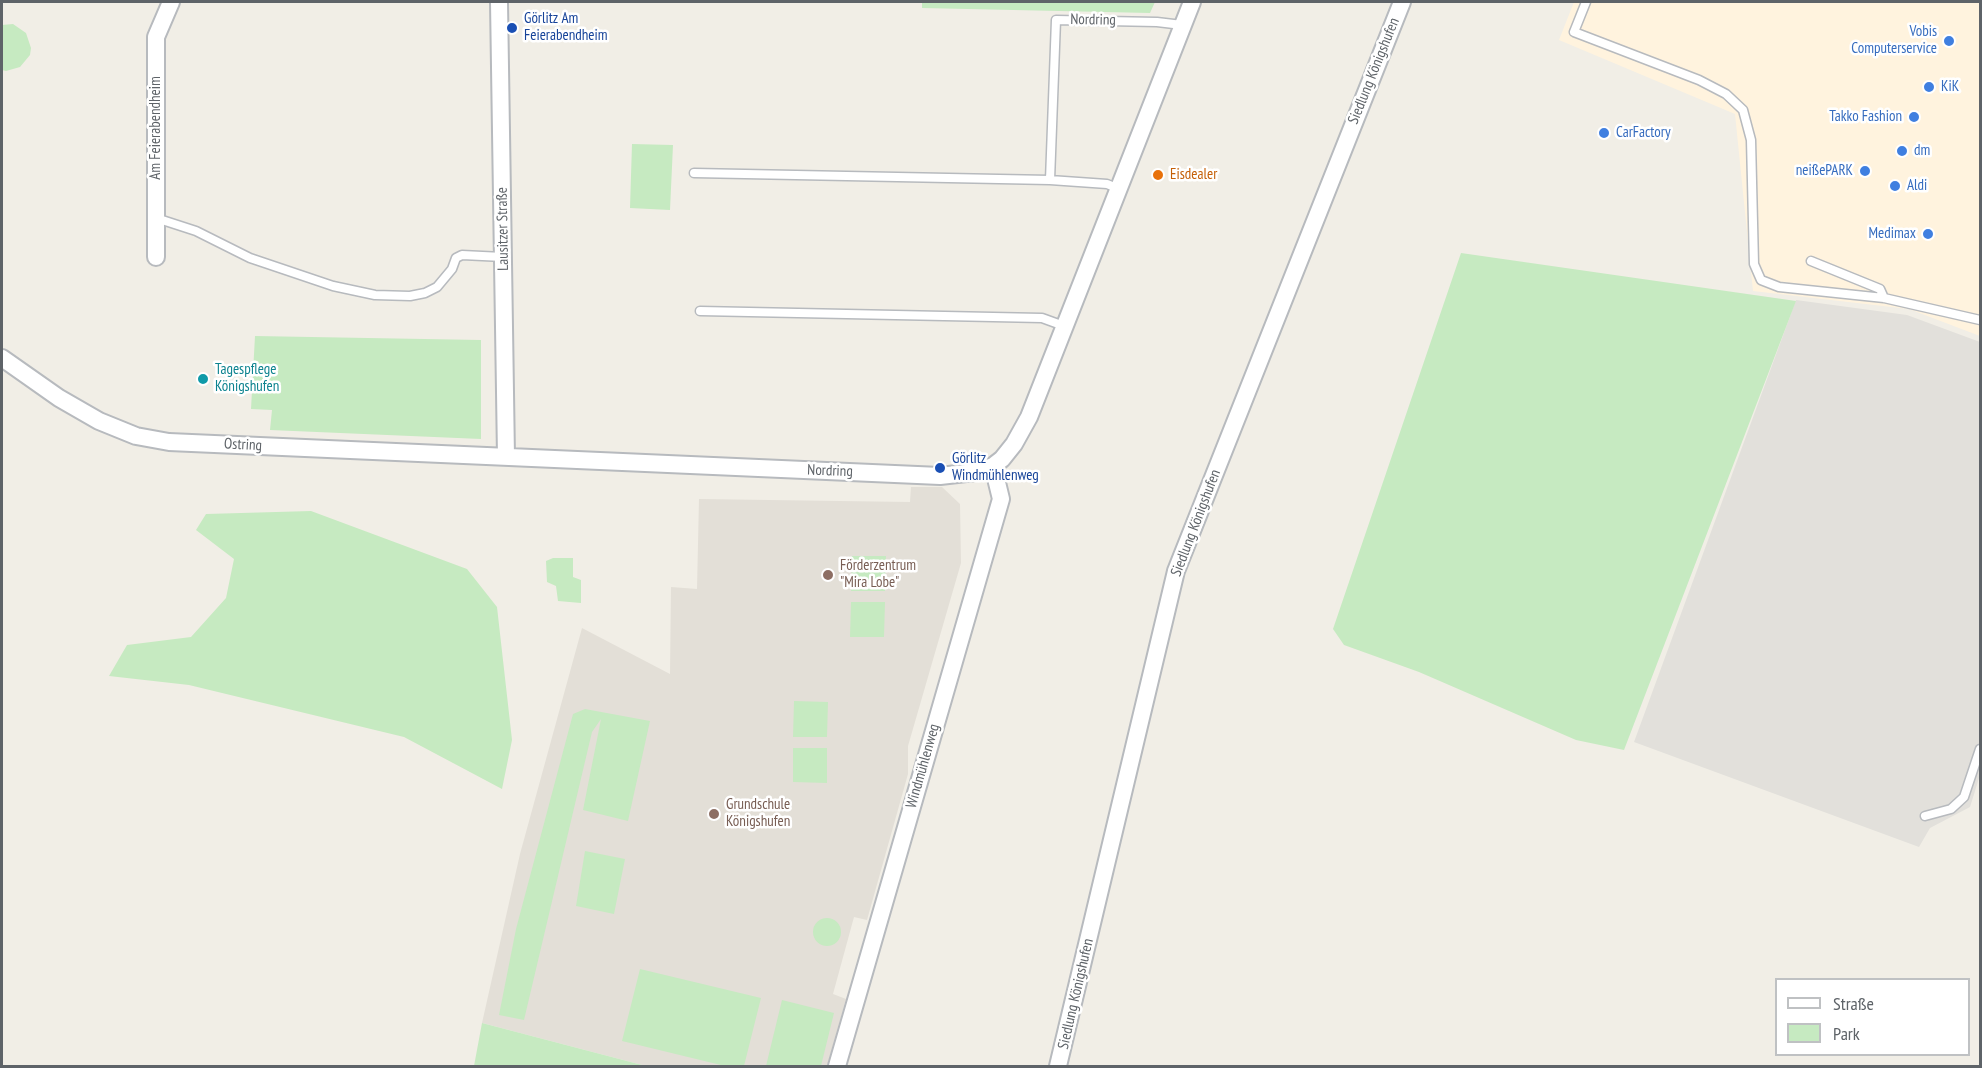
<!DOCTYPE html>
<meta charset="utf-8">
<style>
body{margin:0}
#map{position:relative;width:1982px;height:1068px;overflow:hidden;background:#f1eee6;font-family:"PT Sans Narrow",sans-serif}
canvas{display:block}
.frame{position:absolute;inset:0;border:3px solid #5e6368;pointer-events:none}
.legend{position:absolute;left:1775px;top:978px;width:195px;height:78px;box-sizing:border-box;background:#fff;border:2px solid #bfc1c3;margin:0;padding:8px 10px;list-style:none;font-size:18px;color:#5e6368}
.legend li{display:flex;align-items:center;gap:12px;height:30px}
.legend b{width:30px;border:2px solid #bfc1c3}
</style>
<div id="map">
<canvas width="1982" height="1068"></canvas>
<div class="frame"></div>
<ul class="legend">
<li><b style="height:8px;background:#fff"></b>Straße</li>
<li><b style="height:16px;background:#c6eac1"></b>Park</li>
</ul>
</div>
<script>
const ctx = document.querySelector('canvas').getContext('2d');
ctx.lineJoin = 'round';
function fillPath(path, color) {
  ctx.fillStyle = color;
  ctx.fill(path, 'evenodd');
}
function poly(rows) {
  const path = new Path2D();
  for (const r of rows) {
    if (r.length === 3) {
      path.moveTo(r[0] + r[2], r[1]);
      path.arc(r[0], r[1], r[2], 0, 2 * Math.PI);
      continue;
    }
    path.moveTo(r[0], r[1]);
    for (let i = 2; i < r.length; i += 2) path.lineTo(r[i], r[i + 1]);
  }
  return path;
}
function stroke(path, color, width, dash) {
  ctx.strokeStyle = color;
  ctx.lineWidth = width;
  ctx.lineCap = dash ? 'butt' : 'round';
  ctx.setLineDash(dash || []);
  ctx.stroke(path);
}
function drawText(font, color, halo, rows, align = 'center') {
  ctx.font = font + ' "PT Sans Narrow",sans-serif';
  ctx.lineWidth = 5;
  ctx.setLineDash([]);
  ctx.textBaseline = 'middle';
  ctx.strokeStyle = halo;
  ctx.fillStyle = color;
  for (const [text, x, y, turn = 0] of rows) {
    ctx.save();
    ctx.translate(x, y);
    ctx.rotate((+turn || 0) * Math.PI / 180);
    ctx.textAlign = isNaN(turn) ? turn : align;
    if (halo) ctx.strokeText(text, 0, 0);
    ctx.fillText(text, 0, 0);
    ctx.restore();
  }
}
fillPath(poly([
 [1574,2,1980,2,1980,336,1909,309,1753,291,1735,114,1559,40]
]), '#fff3de');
fillPath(poly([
 [1796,300,1907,315,1980,342,1980,775,1970,807,1930,828,1919,847,1634,742]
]), '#e2e0db');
fillPath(poly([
 [911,487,942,487,960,504,961,563,908,746,908,774,867,920,854,917,833,994,846,999,827,1066,646,1066,482,1023,520,854,582,628,670,674,671,587,697,589,699,499,910,502]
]), '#e3dfd7');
fillPath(poly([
 [922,2,1155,2,1150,13,922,8],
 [13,24,26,33,31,48,30,55,20,67,6,71,2,70,2,25],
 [632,144,673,145,670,210,630,208],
 [1461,253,1796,301,1624,750,1576,740,1419,672,1344,645,1333,629],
 [255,336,481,340,481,439,270,430,272,410,251,409],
 [311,511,467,569,497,607,512,740,502,789,404,737,189,685,109,676,127,645,191,637,226,598,234,559,196,530,206,514],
 [852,556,886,556,885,591,851,591],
 [553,558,573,558,573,577,581,580,581,603,558,601,556,586,547,582,546,561],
 [851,602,885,602,884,637,850,637],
 [794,701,828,702,827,737,793,737],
 [585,709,650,721,628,821,583,810,601,719,592,732,524,1020,499,1015,516,929,573,714],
 [793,748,827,748,827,783,793,782],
 [585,851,625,859,614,914,576,906],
 [827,932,14],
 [640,969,761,998,744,1066,725,1066,622,1041],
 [782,1000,834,1013,821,1066,766,1066],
 [482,1023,646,1066,474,1066]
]), '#c6eac1');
const service = poly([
 [1586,2,1574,32,1699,80,1726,94,1743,110,1751,140,1754,264,1761,280,1779,287,1884,298,1980,320],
 [694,173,1050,180,1107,184,1117,188],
 [1050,180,1056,20,1157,22,1182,25],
 [156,218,196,231,250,258,333,286,375,295,410,296,425,293,437,287,452,269,456,258,462,255,503,257],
 [1811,261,1880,289,1884,298],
 [700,311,1042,318,1064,326],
 [1925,816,1951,809,1964,797,1980,749]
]);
const minor = poly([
 [499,2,506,457],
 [156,257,156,37,171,2],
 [2,358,59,398,99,421,136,436,169,442,940,476,975,472,993,466,1002,459,1014,444,1029,417,1192,2],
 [837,1066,1001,499,993,466],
 [1058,1066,1176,571,1402,2]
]);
stroke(service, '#b7babe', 11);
stroke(minor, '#b7babe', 20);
stroke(service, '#fff', 8);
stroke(minor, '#fff', 16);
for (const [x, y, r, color] of [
 [512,28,6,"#1a4fb4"],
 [1949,41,6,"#3f7fe0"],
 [1929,87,6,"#3f7fe0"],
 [1914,117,6,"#3f7fe0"],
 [1604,133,6,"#3f7fe0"],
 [1902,151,6,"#3f7fe0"],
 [1865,171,6,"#3f7fe0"],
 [1158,175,6,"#e8710a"],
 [1895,186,6,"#3f7fe0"],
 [1928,234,6,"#3f7fe0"],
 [203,379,6,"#0f9aa8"],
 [940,468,6,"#1a4fb4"],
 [828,575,6,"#8d6e63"],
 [714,814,6,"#8d6e63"]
]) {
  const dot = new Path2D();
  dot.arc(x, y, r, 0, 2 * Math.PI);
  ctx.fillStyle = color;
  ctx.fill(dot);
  stroke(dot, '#fff', 2);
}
drawText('15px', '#164399', '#fff', [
 ["Görlitz Am",524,19],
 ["Feierabendheim",524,36],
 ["Görlitz",952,459],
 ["Windmühlenweg",952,476]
], 'left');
drawText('15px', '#5e6368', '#fff', [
 ["Nordring",1093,20,1],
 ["Siedlung Königshufen",1374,71,-68],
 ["Am Feierabendheim",156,128,-90],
 ["Lausitzer Straße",503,229,-91],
 ["Ostring",243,445,3],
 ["Nordring",830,471,2],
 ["Siedlung Königshufen",1196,523,-69],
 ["Windmühlenweg",923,766,-74],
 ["Siedlung Königshufen",1076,994,-77]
]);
drawText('15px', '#366cbe', '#fff', [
 ["Vobis",1937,32],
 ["Computerservice",1937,49],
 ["KiK",1941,87,"left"],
 ["Takko Fashion",1902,117],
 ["CarFactory",1616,133,"left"],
 ["dm",1914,151,"left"],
 ["neißePARK",1853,171],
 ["Aldi",1907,186,"left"],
 ["Medimax",1916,234]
], 'right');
drawText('15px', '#c56008', '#fff', [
 ["Eisdealer",1170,175]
], 'left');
drawText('15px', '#0d838f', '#fff', [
 ["Tagespflege",215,370],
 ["Königshufen",215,387]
], 'left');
drawText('15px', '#785e54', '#fff', [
 ["Förderzentrum",840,566],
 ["\"Mira Lobe\"",840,583],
 ["Grundschule",726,805],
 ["Königshufen",726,822]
], 'left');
</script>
